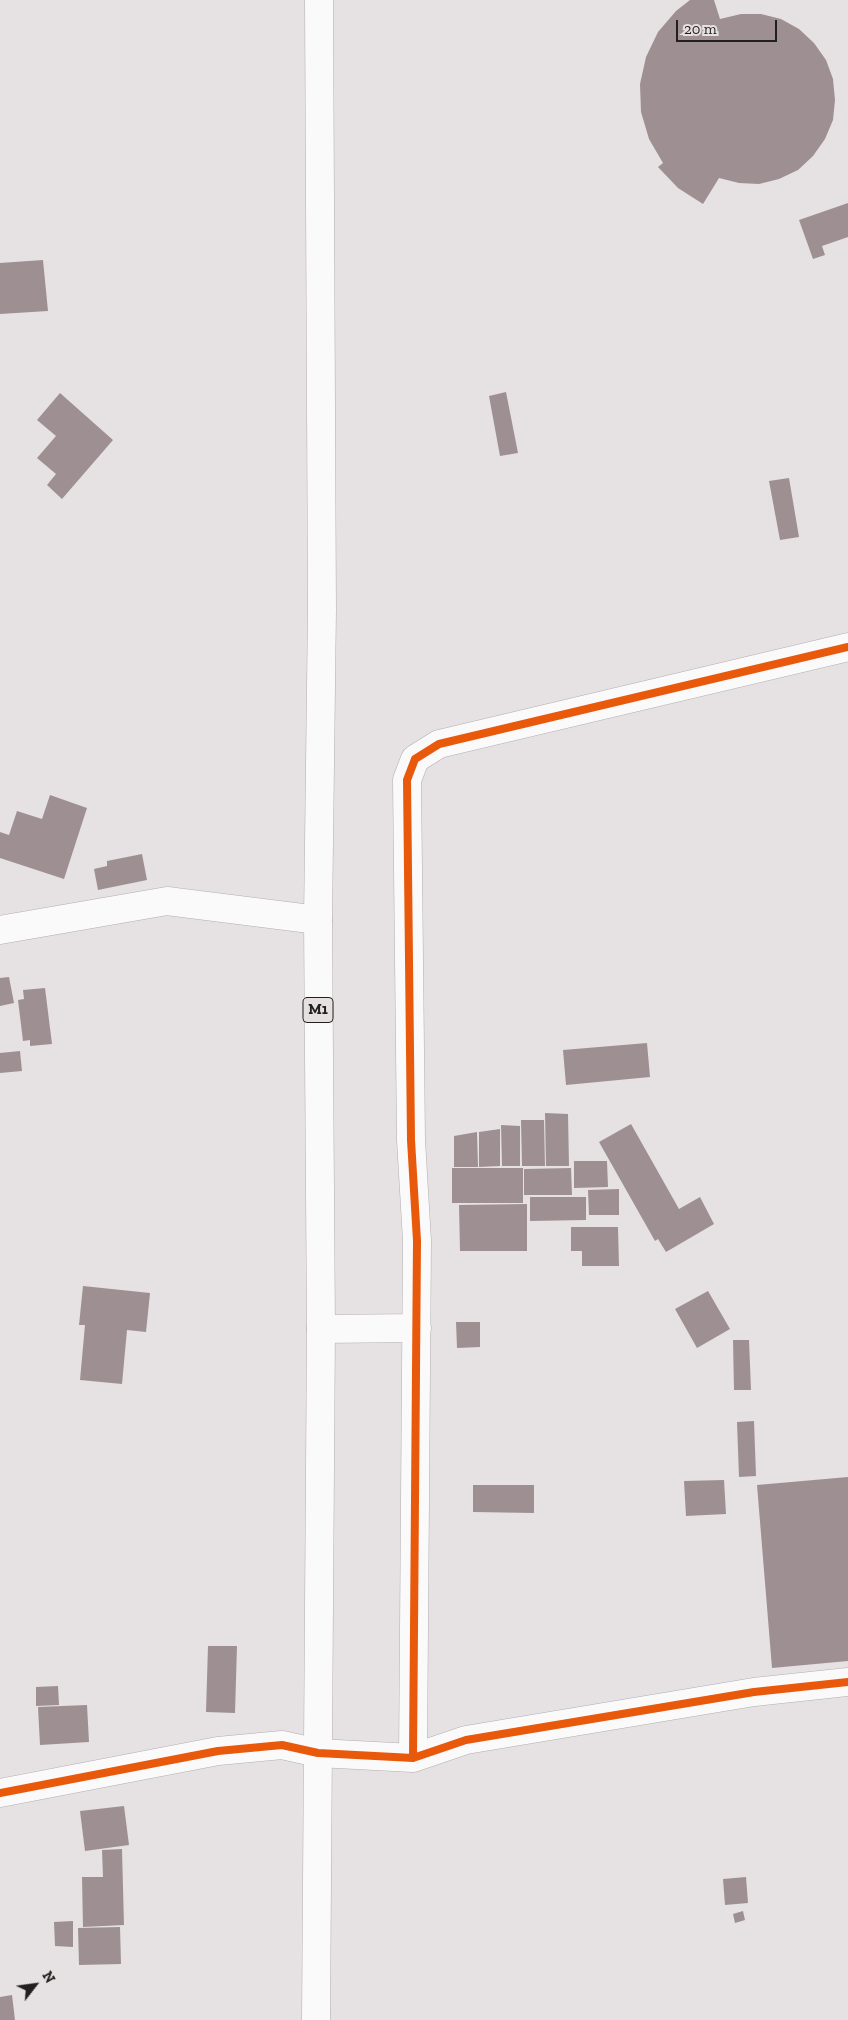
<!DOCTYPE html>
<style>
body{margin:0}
#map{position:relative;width:848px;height:2020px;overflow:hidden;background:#e6e1e2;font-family:"Zilla Slab",serif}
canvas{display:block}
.north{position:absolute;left:10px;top:1960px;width:50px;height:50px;-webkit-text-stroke:4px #e7e0e1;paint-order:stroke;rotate:60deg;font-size:14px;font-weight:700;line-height:20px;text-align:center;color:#211f1f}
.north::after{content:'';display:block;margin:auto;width:18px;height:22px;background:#211f1f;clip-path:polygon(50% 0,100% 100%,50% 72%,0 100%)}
.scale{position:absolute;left:676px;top:20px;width:101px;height:22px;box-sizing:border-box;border:2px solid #211f1f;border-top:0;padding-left:6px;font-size:15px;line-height:18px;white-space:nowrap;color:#211f1f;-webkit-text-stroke:4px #e7e0e1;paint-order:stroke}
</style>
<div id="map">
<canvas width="848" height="2020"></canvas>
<div class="north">N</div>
<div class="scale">20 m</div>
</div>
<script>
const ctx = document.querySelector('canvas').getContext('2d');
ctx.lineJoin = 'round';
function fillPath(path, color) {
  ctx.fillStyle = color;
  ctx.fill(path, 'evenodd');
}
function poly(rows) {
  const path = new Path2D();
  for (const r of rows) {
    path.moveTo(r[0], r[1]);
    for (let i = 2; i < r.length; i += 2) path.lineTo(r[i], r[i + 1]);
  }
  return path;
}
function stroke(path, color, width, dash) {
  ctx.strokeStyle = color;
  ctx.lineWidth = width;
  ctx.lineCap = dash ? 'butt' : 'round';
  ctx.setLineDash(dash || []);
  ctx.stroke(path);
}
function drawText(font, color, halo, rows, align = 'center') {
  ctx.font = font + ' "Zilla Slab",serif';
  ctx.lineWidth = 5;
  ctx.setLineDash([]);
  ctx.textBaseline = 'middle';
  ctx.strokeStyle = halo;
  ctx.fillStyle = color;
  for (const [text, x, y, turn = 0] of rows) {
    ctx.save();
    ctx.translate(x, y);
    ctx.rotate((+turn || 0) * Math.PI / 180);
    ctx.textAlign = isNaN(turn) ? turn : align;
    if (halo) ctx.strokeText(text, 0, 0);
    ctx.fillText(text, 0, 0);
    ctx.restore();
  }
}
fillPath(poly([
 [690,0,714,0,720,19,741,14,761,14,781,19,799,29,814,43,826,60,833,79,835,100,833,120,825,139,813,156,798,170,779,179,759,184,739,183,719,178,703,204,678,188,658,167,663,163,649,139,641,112,640,84,646,57,658,32,676,11],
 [848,203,848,237,822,246,825,255,813,259,799,220],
 [43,260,48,311,0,314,0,263],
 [506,392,518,453,500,456,489,396],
 [60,393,113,440,62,499,47,485,56,474,37,458,56,436,37,420],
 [789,478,799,537,780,540,769,481],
 [50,795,87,808,64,879,0,858,0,832,9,835,17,811,42,819],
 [142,854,147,880,98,890,94,869,107,866,107,861],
 [9,977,14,1003,0,1006,0,978],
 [45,988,52,1044,30,1046,30,1040,23,1041,18,1000,24,999,23,990],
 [647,1043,650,1077,566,1085,563,1050],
 [20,1051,22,1071,0,1073,0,1053],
 [545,1113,568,1114,569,1166,546,1166],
 [521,1120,544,1120,545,1166,522,1166],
 [631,1124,679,1209,700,1197,714,1224,666,1252,658,1239,655,1241,599,1142],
 [501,1125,520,1126,520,1166,502,1166],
 [500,1129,500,1166,479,1167,479,1132],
 [477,1132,478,1167,454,1167,454,1136],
 [574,1161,607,1161,608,1187,574,1188],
 [452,1168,523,1168,523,1203,452,1203],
 [571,1168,572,1195,524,1195,524,1169],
 [619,1189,619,1215,589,1215,588,1190],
 [530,1197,586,1197,586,1220,530,1221],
 [527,1204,527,1251,460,1251,459,1205],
 [571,1227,618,1227,619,1266,582,1266,582,1251,571,1251],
 [83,1286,150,1293,146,1332,127,1330,122,1384,80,1380,85,1325,79,1325],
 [708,1291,730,1329,697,1348,675,1309],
 [456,1322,480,1322,480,1347,457,1348],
 [733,1340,749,1340,751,1390,734,1390],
 [754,1421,756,1476,739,1477,737,1422],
 [848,1477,848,1661,772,1668,757,1485],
 [724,1480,726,1514,686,1516,684,1481],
 [473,1485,534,1485,534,1513,473,1512],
 [208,1646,237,1646,235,1713,206,1712],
 [58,1686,59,1705,36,1706,36,1687],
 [87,1705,89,1742,40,1745,38,1707],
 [124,1806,129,1845,85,1851,80,1811],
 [122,1849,124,1925,83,1927,82,1877,103,1877,102,1850],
 [746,1877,748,1903,725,1905,723,1879],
 [743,1911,745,1920,735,1923,733,1914],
 [73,1921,73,1947,55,1946,54,1922],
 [120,1927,121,1964,79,1965,78,1928],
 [12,1995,15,2020,0,2020,0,1997]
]), '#9e9092');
const minor = poly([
 [0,930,167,901,318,920],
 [321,1329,417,1328],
 [413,1758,417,1241,411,1140,407,780,415,759,439,744,848,647],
 [0,1793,218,1751,282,1745,318,1753,413,1758,466,1740,754,1692,848,1682]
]);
const trunk = poly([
 [316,2020,321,1329,318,920,322,609,319,0]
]);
stroke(minor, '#b2aeaf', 29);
stroke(trunk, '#b2aeaf', 29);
stroke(minor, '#fbfafb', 28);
stroke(trunk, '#fbfafb', 28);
stroke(poly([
 [413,1758,417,1241,411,1140,407,780,415,759,439,744,848,647],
 [0,1793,218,1751,282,1745,318,1753,413,1758,466,1740,754,1692,848,1682]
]), '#e8590c', 8);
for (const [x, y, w] of [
 [318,1010,30]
]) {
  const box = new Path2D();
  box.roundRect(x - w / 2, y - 12.5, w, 25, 4);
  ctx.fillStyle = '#e7e0e1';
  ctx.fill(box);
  stroke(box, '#211f1f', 1);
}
drawText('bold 15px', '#211f1f', null, [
 ["M1",318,1010]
]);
</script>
